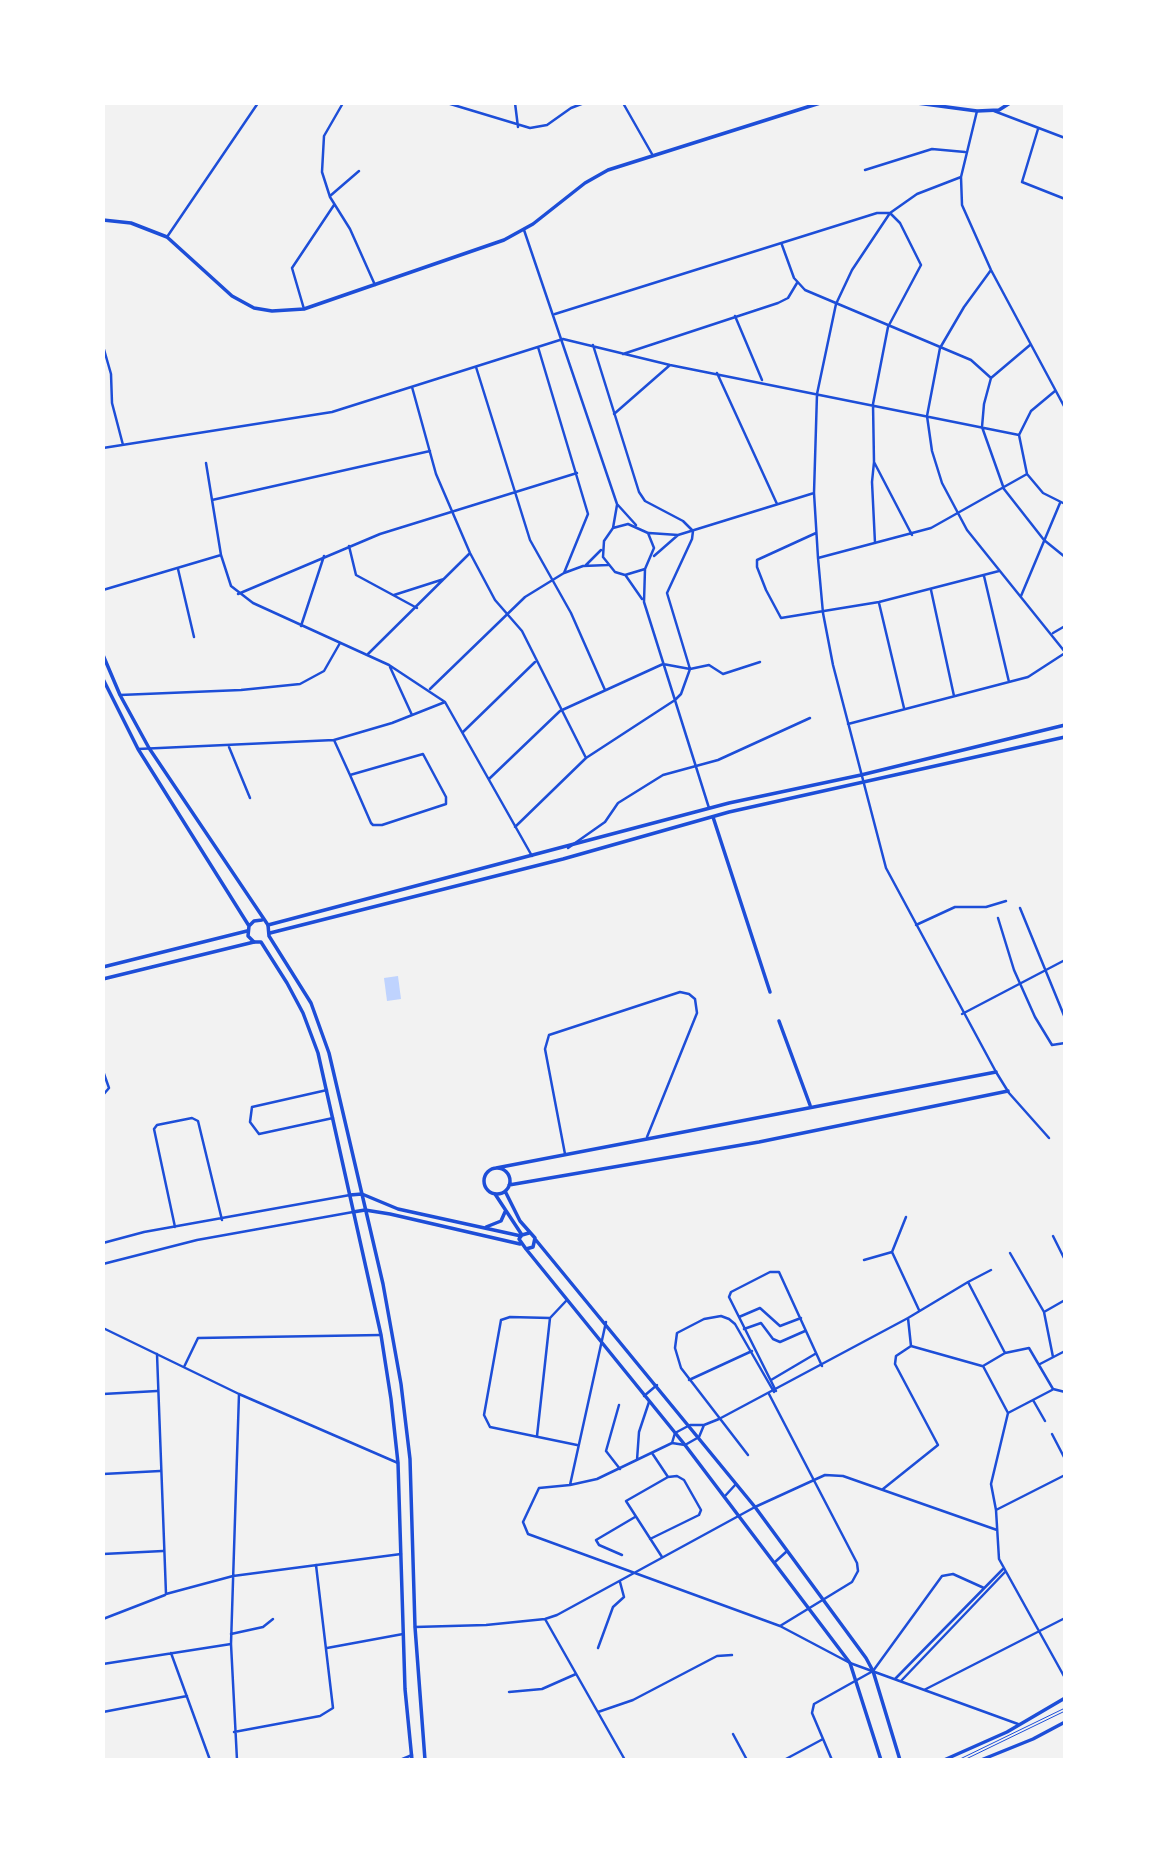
<!DOCTYPE html>
<style>
body{margin:0}
#map{position:relative;width:1168px;height:1863px;overflow:hidden;background:#f2f2f2;font-family:Arial,sans-serif}
canvas{display:block}
.frame{position:absolute;inset:0;border:105px solid #fff;pointer-events:none}
</style>
<div id="map">
<canvas width="1168" height="1863"></canvas>
<div class="frame"></div>
</div>
<script>
const ctx = document.querySelector('canvas').getContext('2d');
ctx.lineJoin = 'round';
function fillPath(path, color) {
  ctx.fillStyle = color;
  ctx.fill(path, 'evenodd');
}
function poly(rows) {
  const path = new Path2D();
  for (const r of rows) {
    if (r.length === 3) {
      path.moveTo(r[0] + r[2], r[1]);
      path.arc(r[0], r[1], r[2], 0, 2 * Math.PI);
      continue;
    }
    path.moveTo(r[0], r[1]);
    for (let i = 2; i < r.length; i += 2) path.lineTo(r[i], r[i + 1]);
  }
  return path;
}
function stroke(path, color, width, dash) {
  ctx.strokeStyle = color;
  ctx.lineWidth = width;
  ctx.lineCap = dash ? 'butt' : 'round';
  ctx.setLineDash(dash || []);
  ctx.stroke(path);
}
fillPath(poly([
 [398,976,401,999,387,1001,384,978]
]), '#bfd3fe');
stroke(poly([
 [958,1760,1065,1708],
 [964,1760,1065,1711]
]), '#1d4ed8', 1);
stroke(poly([
 [343,103,324,136,322,172,330,197,350,229,375,285],
 [447,103,530,128,547,125,571,108,584,103],
 [515,103,518,127],
 [623,103,652,154],
 [977,111,961,177,962,205,991,270,1065,408],
 [994,111,1065,138],
 [1038,129,1022,182,1065,199],
 [865,170,932,149,965,152],
 [961,177,917,194,890,213,852,270,836,304,817,394,814,493,818,558,823,613,833,665,886,868,996,1072,1009,1093,1049,1138],
 [330,196,359,171],
 [524,230,617,504,636,525],
 [167,237,258,103],
 [782,245,794,278,805,290,971,360,991,378],
 [991,270,964,307,940,348,927,416,932,451,942,483,967,530,1065,652],
 [304,309,292,268,334,205],
 [555,314,877,213,890,213,900,223,921,265,888,327,873,404,874,462,912,535],
 [735,316,762,380],
 [1030,345,991,378,984,404,982,427,1004,489,1044,540,1065,557],
 [103,346,111,374,112,403,123,445],
 [538,347,588,514,564,573],
 [623,354,778,303,788,298,797,283],
 [476,367,530,540,571,613,605,690],
 [717,373,777,504],
 [412,387,436,474,470,553,495,600,522,631,586,758],
 [1055,391,1031,411,1019,435,1027,474,1043,493,1065,504],
 [614,414,670,365],
 [103,448,332,412,563,339,670,365,1019,435],
 [874,462,872,482,875,543],
 [206,463,221,555,231,586,253,603,389,665,445,702,532,856],
 [212,500,430,451],
 [613,528,628,524,648,533,654,548,645,569,625,575,615,572,603,557,604,541,613,528,617,505],
 [649,533,678,535,814,493],
 [816,533,757,560,757,567,766,590,781,618,879,602,999,571],
 [349,546,356,575,417,608],
 [654,556,678,535],
 [818,558,931,528,1027,474],
 [586,565,601,550],
 [178,569,194,637],
 [645,569,644,602,709,808],
 [626,576,642,599],
 [984,576,1009,682],
 [103,590,221,555],
 [931,590,954,696],
 [238,594,380,534,577,473],
 [394,595,444,579],
 [1021,596,1060,503],
 [879,603,904,708],
 [301,626,324,556],
 [1053,633,1065,626],
 [368,654,470,553],
 [390,667,412,715],
 [430,689,525,597,564,573,583,566,608,565],
 [120,695,241,690,300,684,324,671,340,643],
 [848,724,1028,677,1065,653],
 [463,732,535,662],
 [334,740,350,775,371,823,373,825,382,825,446,804,446,797,423,754,350,775],
 [229,747,250,798],
 [138,749,334,740,392,723,445,702],
 [489,779,560,711,663,664,690,669,709,665,723,674,760,662],
 [515,827,586,758,675,700,681,694,690,669,667,593,692,539,693,531,683,521,645,501,639,492,593,345],
 [568,848,605,822,618,803,663,775,718,760,810,718],
 [1020,908,1065,1018],
 [998,918,1014,970,1035,1017,1052,1045,1065,1043],
 [916,925,955,907,986,907,1006,901],
 [962,1014,1065,960],
 [103,1071,109,1088,103,1095],
 [327,1090,252,1107,250,1122,259,1134,333,1118],
 [565,1154,545,1049,549,1035,680,992,689,994,695,999,697,1013,647,1137],
 [175,1227,154,1129,157,1125,192,1118,198,1121,222,1220],
 [1053,1236,1065,1260],
 [103,1243,144,1232,350,1195],
 [892,1252,906,1217],
 [1010,1253,1044,1312,1053,1357],
 [864,1260,892,1252,919,1310],
 [103,1264,197,1240,353,1212],
 [968,1282,991,1270],
 [566,1301,550,1318,510,1317,501,1320,484,1415,490,1427,577,1445],
 [1044,1312,1065,1300],
 [739,1317,760,1308,780,1326,801,1318],
 [606,1322,570,1485,597,1479,672,1443,685,1445,699,1437,704,1425],
 [103,1328,239,1394,398,1463],
 [744,1329,761,1323,773,1339,780,1342,805,1331],
 [157,1354,166,1594,233,1576,401,1554],
 [1040,1364,1065,1351],
 [982,1366,911,1346,908,1318,968,1282,1005,1353],
 [983,1366,1008,1413,991,1484,996,1510,999,1559,1065,1678],
 [983,1366,1005,1353,1029,1348,1053,1389,1065,1392],
 [184,1367,198,1338,381,1335],
 [689,1380,752,1351],
 [771,1380,815,1354],
 [776,1391,729,1297,731,1292,770,1272,779,1272,822,1366],
 [103,1394,157,1391],
 [644,1396,657,1385],
 [1033,1400,1045,1421],
 [619,1405,606,1451,620,1469],
 [1008,1413,1052,1390],
 [1052,1434,1065,1459],
 [537,1436,550,1318],
 [672,1443,675,1433,690,1425,704,1425,719,1419,908,1318],
 [652,1453,668,1477,626,1501,662,1557],
 [748,1455,681,1368,675,1348,677,1333,704,1319,721,1316,729,1319,735,1324,774,1392],
 [637,1460,639,1432,649,1402],
 [103,1474,160,1471],
 [570,1485,539,1488,523,1522,528,1534,780,1626,852,1582,858,1571,857,1563,769,1394],
 [883,1489,938,1445,895,1364,896,1356,911,1346],
 [725,1496,736,1484],
 [996,1510,1065,1475],
 [650,1539,699,1515,701,1510,684,1480,677,1476,668,1477],
 [103,1554,163,1551],
 [622,1555,599,1545,596,1540,635,1517],
 [775,1562,786,1552],
 [103,1619,165,1595],
 [545,1619,625,1760],
 [780,1626,850,1663,1018,1724],
 [415,1627,486,1625,545,1619,557,1615,755,1507,825,1475,843,1476,997,1530],
 [231,1634,263,1627,273,1619],
 [327,1648,403,1634],
 [598,1648,613,1607,624,1597,620,1582],
 [171,1653,210,1760],
 [103,1664,231,1644],
 [895,1679,1003,1569],
 [901,1681,1005,1572],
 [924,1690,1065,1618],
 [509,1692,542,1689,576,1674],
 [103,1712,187,1696],
 [598,1712,633,1700,717,1656,732,1655],
 [234,1732,320,1716,333,1708,316,1565],
 [733,1734,747,1760],
 [237,1760,231,1644,239,1394],
 [400,1760,412,1755],
 [784,1760,823,1739],
 [832,1760,812,1713,814,1704,873,1671,942,1576,953,1574,984,1588]
]), '#1d4ed8', 2.5);
stroke(poly([
 [713,817,770,992],
 [779,1021,810,1105],
 [496,1168,996,1072],
 [497,1181,13],
 [509,1185,759,1142,1008,1091],
 [505,1191,520,1221,535,1238,533,1247,526,1249,519,1239,522,1235,529,1233],
 [495,1194,522,1235],
 [350,1195,362,1194,398,1209,521,1236],
 [353,1212,365,1210,390,1214,520,1244],
 [486,1227,501,1221,505,1212],
 [535,1239,755,1507,866,1658,873,1671,900,1760],
 [526,1249,685,1445,850,1663,881,1760]
]), '#1d4ed8', 3.5);
stroke(poly([
 [917,103,977,111,999,110,1010,103],
 [103,220,131,223,167,237,232,296,254,308,272,311,304,309,504,240,533,224,585,183,608,170,820,103],
 [268,925,729,803,861,775,1065,725],
 [270,933,563,859,729,812,1065,737],
 [103,967,247,931],
 [103,979,254,942]
]), '#1d4ed8', 3.5);
stroke(poly([
 [103,655,120,695,149,748,268,925,269,936,311,1003,329,1053,383,1284,401,1384,410,1459,415,1627,425,1760],
 [103,679,138,749,249,926,248,936,254,942,261,942,287,983,303,1013,318,1053,381,1335,391,1399,398,1463,405,1689,412,1760],
 [249,926,254,921,262,920],
 [944,1760,1007,1732,1065,1698],
 [981,1760,1033,1739,1065,1722]
]), '#1d4ed8', 3.5);
</script>
